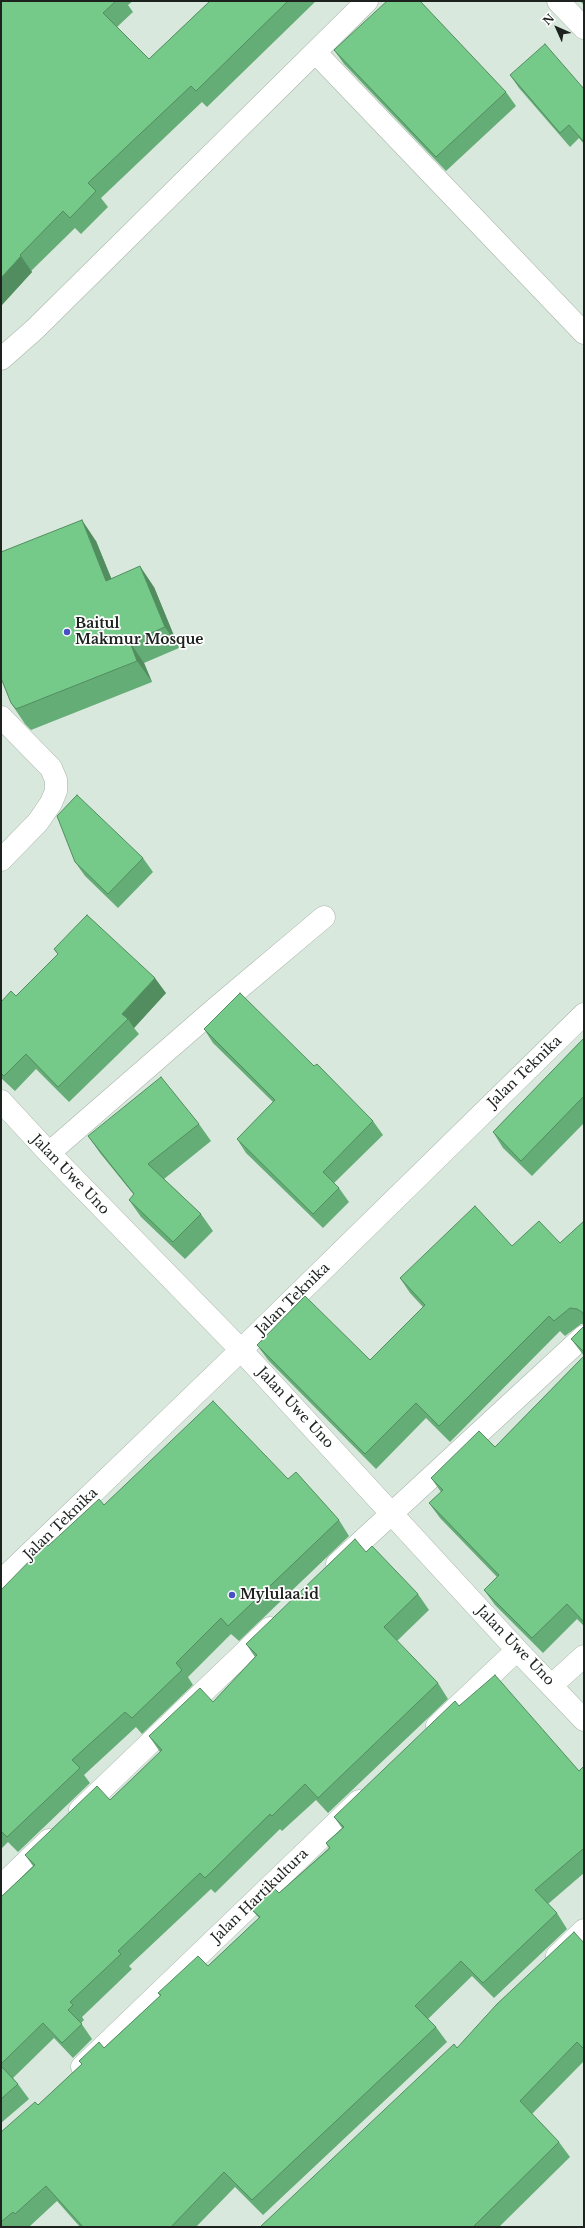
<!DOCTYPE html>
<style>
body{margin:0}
#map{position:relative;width:585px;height:2228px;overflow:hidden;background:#d9e8dc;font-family:"Libre Baskerville",serif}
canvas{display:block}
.frame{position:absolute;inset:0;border:2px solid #1d221e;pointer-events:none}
.north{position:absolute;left:537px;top:8px;width:40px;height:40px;-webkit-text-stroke:3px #fff;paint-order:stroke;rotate:315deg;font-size:11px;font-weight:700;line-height:16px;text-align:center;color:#1d221e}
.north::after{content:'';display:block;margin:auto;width:14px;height:18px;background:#1d221e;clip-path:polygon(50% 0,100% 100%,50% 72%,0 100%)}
</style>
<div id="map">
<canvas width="585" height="2228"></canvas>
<div class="frame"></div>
<div class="north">N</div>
</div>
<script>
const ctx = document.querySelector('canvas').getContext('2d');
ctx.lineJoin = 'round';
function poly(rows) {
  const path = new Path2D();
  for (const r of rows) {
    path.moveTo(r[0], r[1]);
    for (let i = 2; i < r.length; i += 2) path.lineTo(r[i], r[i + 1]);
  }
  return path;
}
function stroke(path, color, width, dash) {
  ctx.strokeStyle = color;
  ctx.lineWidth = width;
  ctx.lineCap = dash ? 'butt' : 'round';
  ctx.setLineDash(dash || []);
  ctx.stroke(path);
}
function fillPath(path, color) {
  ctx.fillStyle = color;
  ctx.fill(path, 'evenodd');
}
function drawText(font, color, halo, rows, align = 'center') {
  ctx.font = font + ' "Libre Baskerville",serif';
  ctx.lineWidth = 3.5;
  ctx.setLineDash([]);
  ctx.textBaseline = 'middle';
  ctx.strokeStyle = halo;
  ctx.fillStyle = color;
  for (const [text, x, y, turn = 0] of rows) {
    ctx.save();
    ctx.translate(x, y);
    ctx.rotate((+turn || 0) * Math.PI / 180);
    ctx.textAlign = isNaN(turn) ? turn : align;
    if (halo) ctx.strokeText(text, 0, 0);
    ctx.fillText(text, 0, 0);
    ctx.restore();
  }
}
const minor = poly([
 [558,1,584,28],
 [316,53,584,333],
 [1,359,34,330,367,1],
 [1,717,51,768,56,780,56,791,51,803,38,822,1,860],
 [1,1101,49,1153,241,1350,517,1650,584,1720],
 [49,1153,217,1007,324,917],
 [337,1564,584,1336],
 [1,1581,241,1350,584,1014],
 [552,1685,584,1656],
 [437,1726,517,1650],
 [80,1810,270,1628],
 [1,1886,49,1840],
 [557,1956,584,1930],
 [82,2067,359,1801]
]);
stroke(minor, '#a8b6ab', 23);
stroke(minor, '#fff', 22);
fillPath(poly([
 [1,1,133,1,128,5,133,12,117,27,149,59,210,1,316,1,207,107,202,102,101,198,108,207,81,234,75,228,31,271,32,272,1,306],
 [580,1,584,1,584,5],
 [334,50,506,92,516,106,446,171,344,64],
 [510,75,584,89,584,144,579,138,570,147,519,88],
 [96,541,111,578,154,587,179,648,144,663,152,682,31,730,25,724,11,703],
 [143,858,153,872,118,908,85,876,75,862],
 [54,949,166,993,134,1028,139,1034,69,1102,36,1069,15,1091,1,1078,1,1002,16,996,58,954],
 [204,1029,314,1066,373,1121,383,1135,334,1183,339,1188,349,1202,323,1228,246,1153,237,1139,273,1102,213,1043],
 [584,1038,584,1123,532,1176,503,1148,493,1132],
 [199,1124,211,1141,164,1179,201,1214,213,1231,185,1259,141,1217,129,1200,134,1195,100,1153,88,1136],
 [584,1221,584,1324,581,1324,565,1336,560,1331,450,1442,426,1418,376,1469,268,1360,257,1345,370,1360,423,1307,410,1293,400,1278,512,1246,560,1243],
 [584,1326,584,1626,577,1619,543,1653,495,1605,484,1590,497,1577,440,1518,429,1503,441,1492,431,1478,495,1447,584,1356,571,1339],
 [288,1479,339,1520,349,1536,239,1641,231,1634,188,1677,193,1685,142,1734,136,1727,84,1775,90,1783,18,1852,8,1842,1,1849,1,1590,48,1546,104,1505],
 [366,1552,418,1594,429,1610,397,1641,438,1683,448,1699,328,1813,316,1800,282,1831,280,1829,215,1893,211,1889,129,1966,132,1969,82,2017,84,2020,81,2023,92,2039,73,2058,54,2038,13,2078,18,2084,29,2099,1,2123,1,1897,33,1866,25,1855,110,1800,160,1752,149,1736,213,1702,255,1657,246,1644],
 [459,1706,579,1771,584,1767,584,1873,548,1904,557,1913,567,1929,494,1998,472,1976,428,2019,436,2027,447,2042,263,2215,235,2187,196,2227,80,2227,57,2201,29,2227,1,2227,1,2132,38,2105,82,2064,79,2061,104,2048,160,1996,158,1993,208,1966,259,1918,252,1910,279,1893,329,1848,326,1843,342,1828,334,1817],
 [584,1943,584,2061,532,2114,559,2142,570,2157,499,2227,260,2227,457,2048]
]), '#65ad76');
fillPath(poly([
 [21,256,32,272,1,306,1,278],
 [82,520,96,541,121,602,106,581],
 [140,566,154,587,179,648,165,627],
 [130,642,144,663,152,682,137,661],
 [155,978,166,993,134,1028,128,1019,122,1014]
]), '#528d60');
const building = poly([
 [1,1,116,1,103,13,149,59,210,1,288,1,196,91,191,86,88,183,96,191,70,218,63,211,20,255,21,256,1,278,1,1],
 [387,1,420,1,506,92,436,157,334,50,387,1],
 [545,44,584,89,584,142,569,125,560,133,510,75,545,44],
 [82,520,106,581,140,566,165,627,130,642,137,661,16,709,11,703,1,678,1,552,82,520],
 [77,795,143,858,108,894,75,862,57,816,77,795],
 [87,915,155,978,122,1014,128,1019,58,1087,26,1054,4,1076,1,1073,1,1002,11,991,16,996,58,954,54,949,87,915],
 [240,993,314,1066,317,1064,373,1121,323,1172,339,1188,313,1214,237,1139,275,1100,204,1029,240,993],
 [584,1038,584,1096,521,1161,493,1132,584,1038],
 [161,1077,199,1124,148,1164,201,1214,173,1242,129,1200,134,1194,88,1136,161,1077],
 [475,1206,512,1246,539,1221,560,1243,584,1221,584,1316,582,1312,577,1309,570,1308,554,1321,549,1316,439,1426,416,1403,365,1454,257,1345,305,1296,370,1360,425,1305,400,1278,475,1206],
 [584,1326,584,1352,571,1339,584,1326],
 [584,1356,584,1622,567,1604,532,1638,484,1590,499,1575,429,1503,443,1490,431,1478,479,1431,495,1447,584,1356],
 [213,1401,288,1479,296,1472,339,1520,228,1626,221,1618,176,1663,182,1670,132,1718,125,1712,72,1760,80,1768,7,1837,1,1831,1,1590,46,1544,48,1546,99,1499,104,1505,213,1401],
 [355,1539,366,1552,372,1546,418,1594,384,1627,438,1683,318,1798,305,1784,272,1816,270,1814,205,1878,200,1873,118,1951,121,1954,70,2002,73,2005,68,2010,82,2024,62,2043,43,2023,1,2064,1,1897,35,1865,25,1855,97,1786,110,1800,162,1750,149,1736,200,1688,213,1702,257,1655,246,1644,355,1539],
 [495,1675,579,1771,583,1767,584,1767,584,1850,583,1849,535,1890,557,1913,483,1983,461,1961,415,2006,436,2027,252,2200,224,2172,171,2227,83,2227,46,2186,15,2214,13,2212,1,2222,1,2132,35,2102,38,2105,82,2064,79,2061,99,2042,104,2048,161,1995,158,1993,198,1956,208,1966,260,1917,252,1910,274,1888,279,1893,330,1848,326,1843,344,1827,334,1817,455,1701,459,1706,495,1675],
 [574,1932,584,1943,584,2049,577,2042,520,2101,559,2142,473,2227,260,2227,454,2044,457,2048,497,2004,574,1932],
 [1,2066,18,2084,1,2099,1,2066]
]);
fillPath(building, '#75c989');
stroke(building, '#528d60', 1);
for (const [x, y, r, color] of [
 [67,632,4,"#4950c5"],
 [232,1595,4,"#4950c5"]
]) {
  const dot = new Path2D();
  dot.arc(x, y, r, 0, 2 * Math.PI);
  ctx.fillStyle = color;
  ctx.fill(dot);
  stroke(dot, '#fff', 1.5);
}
drawText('bold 14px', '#1d221e', '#fff', [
 ["Baitul",75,624],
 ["Makmur Mosque",75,640],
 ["Mylulaa.id",240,1595]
], 'left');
drawText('14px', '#1d221e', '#fff', [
 ["Jalan Teknika",525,1072,-44],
 ["Jalan Uwe Uno",70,1175,46],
 ["Jalan Teknika",293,1299,-44],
 ["Jalan Uwe Uno",295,1408,47],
 ["Jalan Teknika",61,1524,-44],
 ["Jalan Uwe Uno",515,1646,46],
 ["Jalan Hartikultura",260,1896,-44]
]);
</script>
